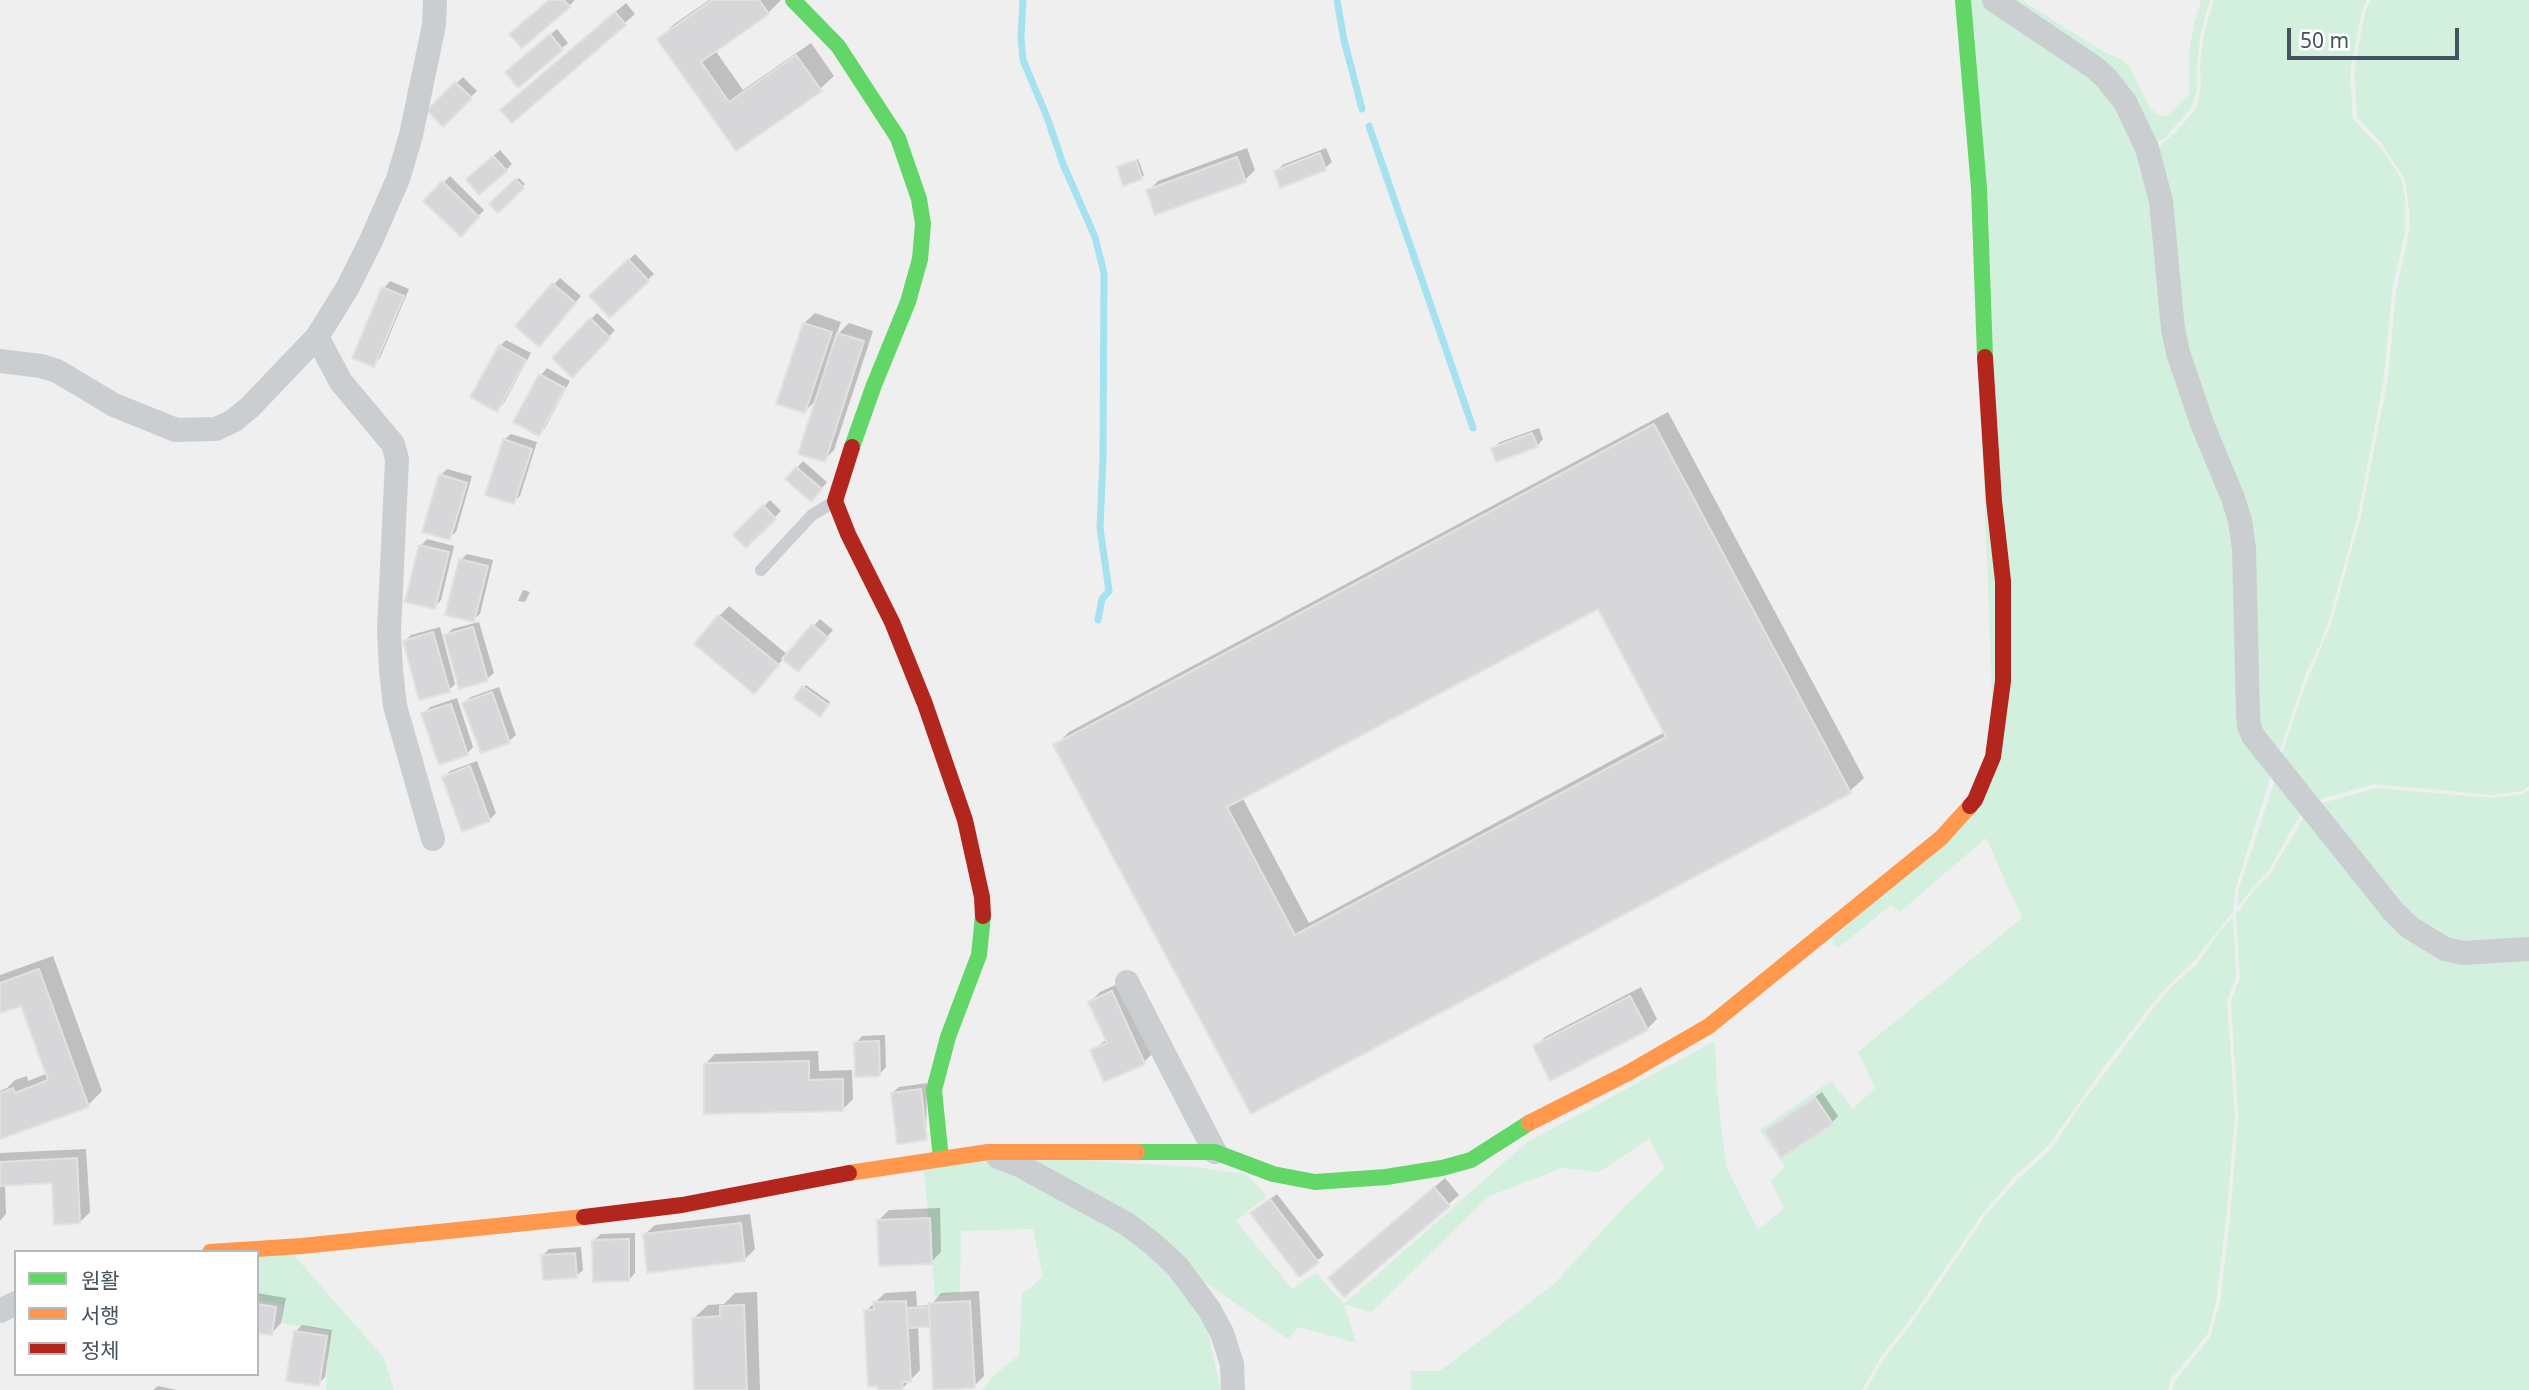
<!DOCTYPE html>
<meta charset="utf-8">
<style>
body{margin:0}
#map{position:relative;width:2529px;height:1390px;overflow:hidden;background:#f0efef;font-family:"Noto Sans","Noto Sans KR",sans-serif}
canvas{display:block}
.legend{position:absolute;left:14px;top:1250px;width:245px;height:126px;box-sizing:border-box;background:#fff;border:2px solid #b5babe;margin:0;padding:9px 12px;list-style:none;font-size:21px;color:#46525d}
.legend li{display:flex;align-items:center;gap:14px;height:35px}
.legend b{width:35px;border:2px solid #b5babe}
.scale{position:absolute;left:2287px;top:28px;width:172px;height:32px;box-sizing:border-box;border:4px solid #46525d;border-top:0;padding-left:9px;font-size:21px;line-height:24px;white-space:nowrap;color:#46525d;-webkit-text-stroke:5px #fff;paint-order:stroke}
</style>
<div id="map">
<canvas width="2529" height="1390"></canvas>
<ul class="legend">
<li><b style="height:9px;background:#63d668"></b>원활</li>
<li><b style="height:9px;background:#ff974d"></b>서행</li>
<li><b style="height:9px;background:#b3261e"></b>정체</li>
</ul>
<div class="scale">50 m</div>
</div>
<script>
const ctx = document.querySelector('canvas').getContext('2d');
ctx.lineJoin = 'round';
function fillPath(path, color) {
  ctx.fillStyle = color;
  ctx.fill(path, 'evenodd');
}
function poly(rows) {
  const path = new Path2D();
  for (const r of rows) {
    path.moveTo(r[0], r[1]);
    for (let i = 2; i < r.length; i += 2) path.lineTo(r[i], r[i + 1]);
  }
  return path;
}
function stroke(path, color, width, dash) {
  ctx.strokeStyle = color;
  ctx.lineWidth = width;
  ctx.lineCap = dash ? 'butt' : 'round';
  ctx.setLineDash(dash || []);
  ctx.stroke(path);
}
fillPath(poly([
 [1966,0,1981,0,2102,83,2141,151,2159,245,2233,522,2241,714,2272,772,2235,890,2233,912,2194,961,2169,985,2153,1003,2107,1063,2049,1145,2015,1176,1983,1213,1909,1321,1881,1357,1862,1390,1411,1390,1411,1371,1440,1371,1554,1284,1623,1208,1665,1168,1649,1139,1599,1172,1562,1168,1489,1196,1371,1312,1344,1304,1356,1343,1299,1327,1288,1339,1182,1267,1030,1157,1194,1167,1246,1174,1267,1196,1236,1221,1292,1289,1316,1273,1344,1304,1526,1143,1715,1041,1717,1090,1726,1166,1758,1230,1784,1208,1771,1181,1785,1166,1759,1130,1831,1081,1853,1109,1875,1088,1858,1052,2022,918,1986,838,1900,912,1891,905,1838,948,1831,941,1995,777],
 [2010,0,2021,0,2104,52,2121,59,2129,66,2149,107,2160,116,2167,116,2189,94,2189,52,2194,24,2201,0,2210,0,2201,32,2197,65,2197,88,2192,107,2163,140,2156,142],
 [2214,0,2367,0,2362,11,2350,72,2353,119,2379,146,2391,162,2402,181,2405,199,2405,232,2392,291,2384,377,2358,515,2329,620,2320,645,2308,668,2278,756,2259,729,2253,576,2183,351,2156,150,2179,129,2196,108,2201,88,2200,65,2204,33],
 [2371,0,2529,0,2529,786,2522,791,2493,795,2375,784,2317,800,2280,759,2301,696,2332,621,2361,516,2388,378,2396,292,2409,232,2410,216,2405,180,2382,144,2357,117,2354,72,2365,12],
 [2275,780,2301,814,2268,871,2237,907,2239,888],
 [2376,788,2493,798,2523,794,2529,790,2529,943,2479,945,2430,936,2319,804],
 [2304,817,2404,934,2529,956,2529,1390,2172,1390,2175,1381,2210,1337,2220,1303,2230,1219,2238,1116,2231,1001,2240,978,2236,914,2256,888,2270,874],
 [2233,917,2236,977,2227,1001,2235,1116,2226,1219,2216,1302,2207,1335,2171,1379,2168,1390,1866,1390,1884,1359,1912,1323,1986,1215,2018,1179,2052,1148,2077,1110,2156,1005,2171,987,2197,964,2218,933],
 [988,1159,1129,1233,1165,1264,1189,1297,1208,1332,1221,1390,982,1390,992,1377,1019,1355,1022,1294,1043,1277,1033,1229,961,1231,960,1293,935,1296,924,1168],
 [293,1254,384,1358,394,1390,326,1390,329,1331,281,1323,283,1305,257,1300,257,1256]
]), '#d2f0dd');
fillPath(poly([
 [551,0,575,0,569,6],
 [709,0,781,0,768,13,715,50,743,90,811,43,834,76,820,89,736,148,660,39,673,25],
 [626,3,635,14,512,121,512,100],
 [557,29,568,43,518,85,513,65],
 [463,77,477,91,443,124,429,110],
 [1247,148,1255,170,1245,180,1148,191,1158,181],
 [1326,148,1332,162,1325,168,1281,186,1276,172,1282,165],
 [500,150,512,164,506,170,474,173],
 [1138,159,1144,175,1141,178,1119,167],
 [450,176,484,210,461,234,426,201],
 [519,178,525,184,498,211,492,204],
 [635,254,654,274,610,315,592,296],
 [560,278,581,296,545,338,517,326],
 [390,281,409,289,380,358,373,365,354,357,384,288],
 [597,313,615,330,572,376,554,358],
 [815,313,841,322,836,336,849,323,873,331,834,450,824,460,818,398,805,411,804,323],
 [506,340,531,353,504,403,497,410,500,346],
 [547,368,570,381,545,428,538,434,515,422,541,375],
 [1668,412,1864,778,1850,791,1252,1112,1056,745,1069,732],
 [1598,607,1665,732,1309,923,1242,797],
 [1539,428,1543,439,1537,446,1493,448,1500,442],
 [511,434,537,442,520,496,513,502,504,440],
 [803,461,827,482,817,494,787,479],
 [447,469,472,476,456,532,449,538,441,475],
 [770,500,781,511,746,546,736,535],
 [427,539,454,546,441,600,435,607,421,546],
 [467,554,493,560,480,614,473,620,461,560],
 [523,590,530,592,525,602,518,601],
 [729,606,788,655,820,619,833,630,804,664,784,658,764,681,719,616],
 [479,622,494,673,487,679,446,636,452,629],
 [440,627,455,684,449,690,405,641,411,635],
 [806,685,830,702,823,712,804,688],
 [499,687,516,735,509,741,464,703,471,697],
 [457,698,473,747,467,754,423,714,430,707],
 [477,761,496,813,489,820,444,777,450,771],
 [53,956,102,1091,88,1105,0,1138,0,1091,7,1088,15,1080,27,1076,28,1081,48,1073,22,1003,0,1011,0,975],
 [1122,982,1154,1052,1144,1062,1092,1051,1107,1039,1090,1002,1100,992],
 [1641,987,1657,1019,1647,1029,1535,1047,1545,1037],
 [885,1035,886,1067,880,1074,856,1043,862,1036],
 [818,1051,819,1071,852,1070,853,1099,843,1109,705,1064,715,1054],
 [927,1083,926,1138,892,1093,899,1087],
 [1822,1092,1838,1116,1831,1123,1766,1131],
 [86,1149,90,1212,80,1222,54,1181,5,1184,6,1214,0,1221,0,1153],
 [1445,1178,1459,1195,1344,1294,1340,1268],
 [1277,1194,1324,1255,1299,1275,1259,1207],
 [940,1208,941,1252,931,1262,879,1220,889,1210],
 [750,1214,755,1249,745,1259,644,1235,655,1225],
 [635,1233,635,1273,629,1280,594,1240,601,1234],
 [581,1247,583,1270,576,1276,543,1255,549,1249],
 [916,1291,917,1306,931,1305,941,1293,979,1291,984,1376,974,1386,932,1323,929,1325,918,1325,920,1370,902,1389,879,1390,866,1311,885,1293],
 [757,1292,760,1390,696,1390,694,1318,708,1305,724,1304,735,1293],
 [257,1293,286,1298,281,1323,271,1334,257,1331],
 [302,1325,332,1330,325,1377,318,1384,295,1332],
 [158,1386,177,1390,153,1390]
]), '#0003');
stroke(poly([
 [1023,0,1021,37,1023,60,1047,117,1063,164,1095,237,1104,273,1103,458,1100,528,1109,591,1102,599,1098,620],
 [1337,0,1344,40,1362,109],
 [1369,126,1473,428]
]), '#a5e2f0', 7);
const building = poly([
 [549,0,564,0,570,7,522,48,509,34,549,0],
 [712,0,759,0,769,14,701,62,729,102,796,55,822,91,736,151,657,39,712,0],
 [615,12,626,25,512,123,500,110,615,12],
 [550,34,563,50,518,88,505,72,550,34],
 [455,82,472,98,443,127,427,110,455,82],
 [1320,153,1326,170,1280,188,1274,171,1320,153],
 [493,156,507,171,479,195,466,179,493,156],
 [1237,157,1246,182,1155,215,1146,190,1237,157],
 [1136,160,1142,179,1123,186,1117,167,1136,160],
 [515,179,524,188,498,213,489,204,515,179],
 [442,181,479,217,461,237,423,201,442,181],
 [628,259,649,281,610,318,589,296,628,259],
 [552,283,576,303,539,347,515,326,552,283],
 [382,287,404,296,374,367,352,358,382,287],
 [590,318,610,338,572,378,552,358,590,318],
 [803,323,832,332,805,413,776,404,803,323],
 [837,333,864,341,825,462,798,454,837,333],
 [499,345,526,360,497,412,470,397,499,345],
 [539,374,565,388,539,436,513,422,539,374],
 [1654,424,1851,793,1251,1114,1053,745,1654,424],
 [1598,609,1666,737,1295,935,1227,807,1598,609],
 [1532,433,1538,447,1496,462,1491,448,1532,433],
 [503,439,532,449,514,504,485,495,503,439],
 [796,467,822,489,811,502,785,479,796,467],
 [439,474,467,483,450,540,422,532,439,474],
 [763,505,776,519,746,548,733,535,763,505],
 [419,545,449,552,435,609,405,602,419,545],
 [459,559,488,566,474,622,445,615,459,559],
 [718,615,779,665,754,694,694,644,718,615],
 [812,624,828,638,798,672,782,659,812,624],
 [473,627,488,681,459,689,444,635,473,627],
 [433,632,450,692,419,700,403,641,433,632],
 [802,686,829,705,820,717,794,698,802,686],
 [492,692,510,743,481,753,462,703,492,692],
 [451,704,468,755,439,765,421,713,451,704],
 [470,766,490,821,462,832,442,777,470,766],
 [39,969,89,1107,0,1139,0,1093,13,1088,15,1093,48,1080,21,1006,0,1013,0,983,39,969],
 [1112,991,1145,1064,1104,1082,1090,1050,1107,1043,1088,1002,1112,991],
 [1630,996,1648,1030,1550,1081,1533,1046,1630,996],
 [879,1041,880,1076,855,1077,854,1042,879,1041],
 [809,1061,809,1080,843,1079,843,1111,704,1114,704,1063,809,1061],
 [921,1089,927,1140,897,1144,891,1093,921,1089],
 [1815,1097,1833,1124,1781,1158,1764,1131,1815,1097],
 [77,1158,80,1223,54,1225,52,1183,0,1186,0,1162,77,1158],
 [1434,1187,1450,1206,1344,1297,1328,1278,1434,1187],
 [1270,1199,1319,1263,1299,1277,1250,1213,1270,1199],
 [930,1218,932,1264,879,1266,877,1220,930,1218],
 [741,1223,745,1261,647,1273,643,1234,741,1223],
 [629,1239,629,1281,593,1282,592,1240,629,1239],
 [575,1253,577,1278,543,1280,541,1255,575,1253],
 [906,1301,911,1382,902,1382,903,1390,878,1390,877,1386,868,1387,864,1310,874,1310,873,1302,906,1301],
 [970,1301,975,1388,933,1390,929,1303,970,1301],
 [257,1304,276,1307,272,1335,257,1333,257,1304],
 [744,1305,747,1390,694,1390,692,1318,720,1316,720,1306,744,1305],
 [929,1307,930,1327,908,1328,907,1308,929,1307],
 [294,1331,327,1336,319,1386,286,1381,294,1331]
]);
fillPath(building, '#d7d7d9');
stroke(building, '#e1e1e2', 2);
stroke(poly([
 [761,570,812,515,832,503]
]), '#cbced1', 12);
stroke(poly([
 [1994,0,2095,68,2106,78,2125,102,2147,148,2161,201,2173,329,2178,353,2203,426,2233,498,2240,520,2244,549,2248,714,2249,726,2253,736,2393,911,2409,927,2445,949,2463,953,2529,949],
 [317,337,341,382,393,444,397,459,389,631,391,670,395,706,433,839],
 [0,361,41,366,57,371,114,405,176,430,216,429,233,421,250,407,317,337,348,287,370,243,398,179,411,135,434,25,435,0],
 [1127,982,1215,1152],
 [998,1157,1019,1165,1127,1224,1153,1244,1177,1266,1209,1309,1222,1333,1232,1364,1233,1390],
 [0,1311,16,1303]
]), '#cbced1', 24);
stroke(poly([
 [793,0,838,46,898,138,919,199,923,224,920,259,908,302,874,385,852,447],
 [1963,0,1979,188,1985,357],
 [1137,1152,1215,1152,1273,1174,1315,1182,1386,1177,1442,1168,1471,1160,1529,1123],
 [941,1159,934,1090,948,1037,979,955,983,916]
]), '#63d668', 16);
stroke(poly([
 [1529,1123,1628,1073,1709,1026,1941,838,1970,806],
 [849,1173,988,1152,1137,1152],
 [210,1252,302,1246,584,1217]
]), '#ff974d', 16);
stroke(poly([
 [852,447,835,501,848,534,892,622,925,704,965,820,982,897,983,916],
 [1970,806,1975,800,1993,757,2003,681,2003,581,1994,501,1985,357],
 [584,1217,682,1205,849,1173]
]), '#b3261e', 16);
</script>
